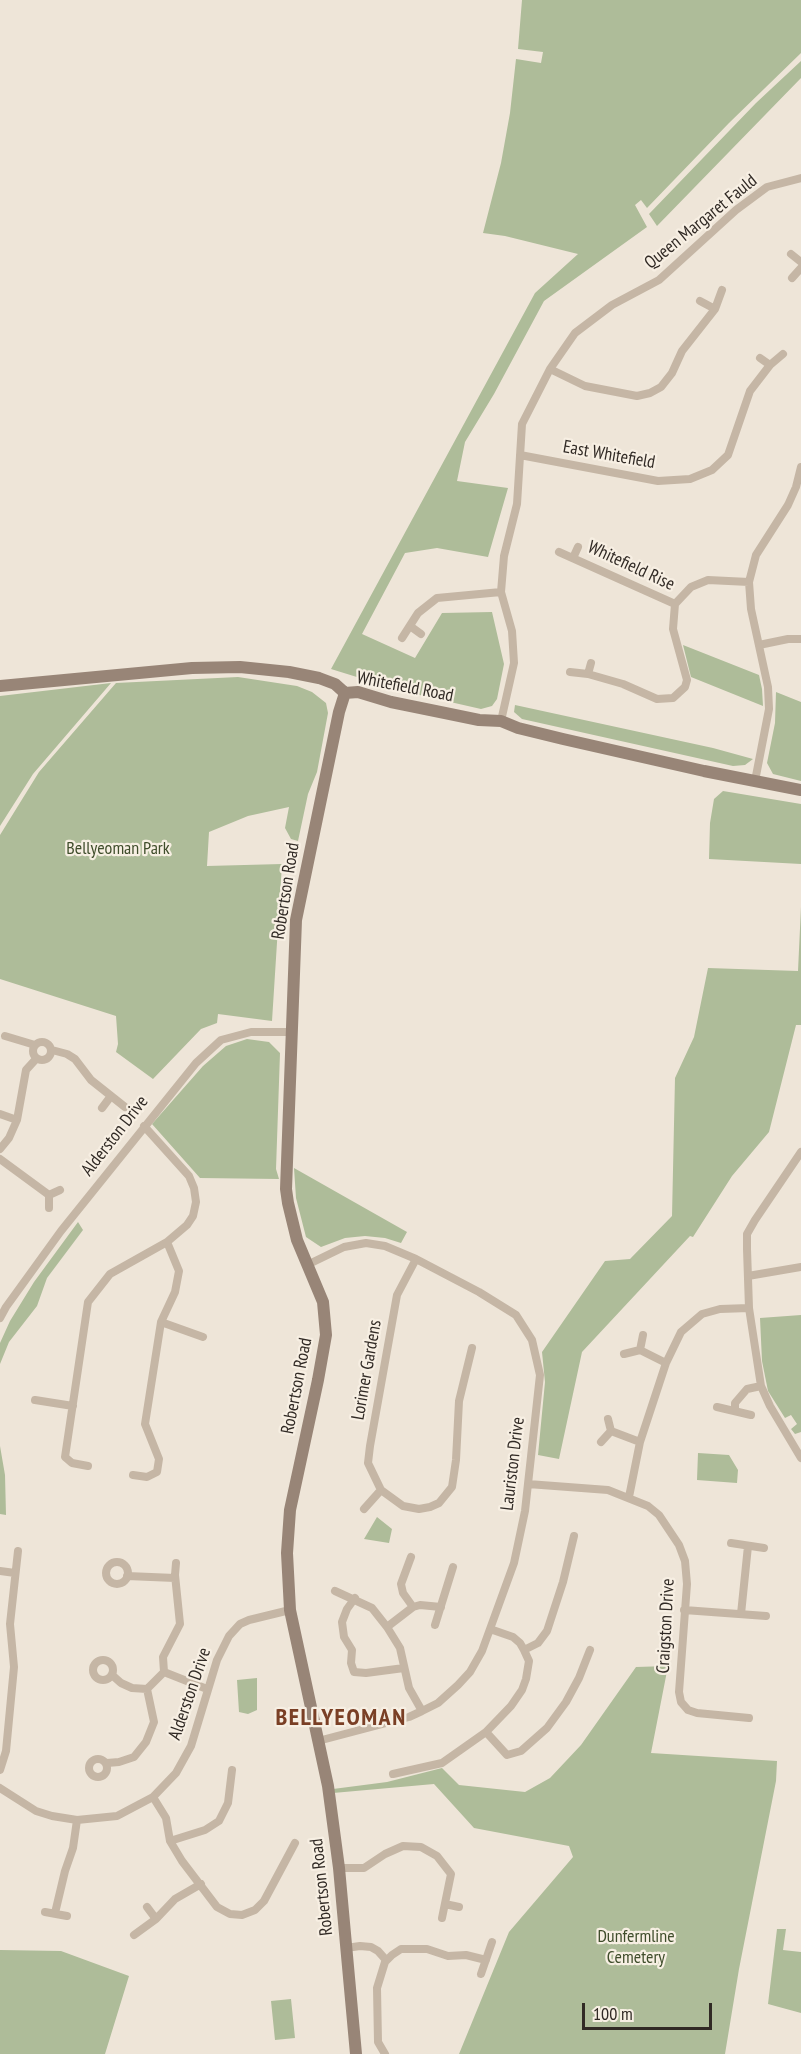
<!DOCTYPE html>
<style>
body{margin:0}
#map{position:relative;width:801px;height:2054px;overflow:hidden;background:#eee5d8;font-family:"PT Sans Narrow",sans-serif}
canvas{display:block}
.scale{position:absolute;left:582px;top:2003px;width:130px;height:27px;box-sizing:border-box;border:3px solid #312a25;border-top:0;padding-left:8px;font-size:18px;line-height:21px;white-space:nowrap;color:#312a25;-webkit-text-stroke:4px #f7efe3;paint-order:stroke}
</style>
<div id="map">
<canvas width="801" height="2054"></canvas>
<div class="scale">100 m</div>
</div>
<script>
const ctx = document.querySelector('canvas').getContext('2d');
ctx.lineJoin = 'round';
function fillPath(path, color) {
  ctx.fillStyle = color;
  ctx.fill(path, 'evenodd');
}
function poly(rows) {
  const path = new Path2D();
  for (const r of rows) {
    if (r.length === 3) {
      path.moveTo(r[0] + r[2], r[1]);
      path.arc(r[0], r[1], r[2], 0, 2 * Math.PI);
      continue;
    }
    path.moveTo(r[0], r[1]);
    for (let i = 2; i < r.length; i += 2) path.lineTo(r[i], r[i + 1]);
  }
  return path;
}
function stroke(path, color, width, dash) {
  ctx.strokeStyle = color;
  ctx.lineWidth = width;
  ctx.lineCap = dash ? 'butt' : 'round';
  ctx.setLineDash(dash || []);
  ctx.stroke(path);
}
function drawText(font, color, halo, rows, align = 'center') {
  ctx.font = font + ' "PT Sans Narrow",sans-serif';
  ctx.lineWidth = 4.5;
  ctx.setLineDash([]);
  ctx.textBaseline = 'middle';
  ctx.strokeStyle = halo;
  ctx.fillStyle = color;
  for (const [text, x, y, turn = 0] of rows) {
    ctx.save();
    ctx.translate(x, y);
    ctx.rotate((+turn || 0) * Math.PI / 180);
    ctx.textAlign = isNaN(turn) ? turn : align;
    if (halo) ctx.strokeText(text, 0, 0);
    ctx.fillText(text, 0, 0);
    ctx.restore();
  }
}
fillPath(poly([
 [522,0,801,0,801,53,729,123,647,208,641,200,635,205,647,227,544,301,494,394,465,442,457,481,508,488,488,557,437,548,405,553,362,634,415,658,442,613,492,612,504,664,497,699,492,706,481,709,402,691,331,669,535,293,578,254,505,236,483,233,501,163,510,113,516,59,541,63,543,52,518,49],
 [801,61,801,78,657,226,649,214,756,103],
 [683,645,759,675,762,689,763,706,691,677],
 [238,677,297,686,312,692,326,703,328,713,317,772,308,794,298,841,291,839,285,828,289,807,248,816,209,832,207,866,282,864,272,1021,218,1014,217,1023,201,1029,153,1079,116,1052,118,1044,116,1016,0,979,0,835,39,772,116,683],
 [111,683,33,774,0,826,0,696],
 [776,692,801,702,801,781,773,774,767,763,775,723],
 [515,705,713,748,753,759,745,765,733,766,522,719,514,712],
 [723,791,801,804,801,864,709,859,710,823,714,799],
 [801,907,801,1025,796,1025,769,1132,732,1176,693,1237,690,1236,582,1352,559,1459,538,1455,545,1382,542,1352,605,1261,630,1259,672,1216,675,1078,694,1037,708,968,798,971],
 [247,1039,269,1042,280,1053,276,1169,279,1179,200,1178,152,1124,203,1066,226,1046],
 [294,1168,407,1232,401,1243,385,1238,365,1236,345,1238,321,1247,306,1237,296,1198],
 [78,1222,83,1230,47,1278,37,1306,9,1342,0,1364,0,1343,10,1321,34,1282],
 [801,1315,801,1432,795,1434,791,1429,797,1424,791,1415,785,1418,768,1391,762,1361,760,1318],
 [0,1446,5,1475,6,1515,0,1514],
 [698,1453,729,1455,738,1470,737,1483,697,1480],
 [377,1517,392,1529,389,1543,364,1539],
 [668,1666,651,1753,777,1761,776,1781,739,1969,725,2054,459,2054,509,1932,573,1857,569,1846,474,1828,434,1784,333,1793,333,1789,387,1782,442,1768,459,1785,525,1792,550,1778,581,1745,636,1667],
 [257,1678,257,1710,248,1714,239,1712,237,1680],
 [777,1929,786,1929,783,1950,801,1952,801,2013,768,2004],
 [0,1950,61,1951,129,1976,105,2054,0,2054],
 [291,1999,295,2038,275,2040,271,2001]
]), '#aebc99');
stroke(poly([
 [791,254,801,262],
 [792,278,801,268],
 [700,301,715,309],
 [760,358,770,365],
 [550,369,585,386,637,396,650,393,661,387,672,373,682,351,715,309,722,290],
 [520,455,658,481,690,479,712,470,728,455,750,391,770,365,783,354],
 [559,552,675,604],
 [573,558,578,547],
 [410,626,421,634],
 [402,638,418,613,437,598,501,592],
 [759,645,788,639,801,639],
 [570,672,588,674,623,684,657,699,673,698,685,687,687,680,673,629,675,604,691,587,708,580,749,582],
 [588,674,591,663],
 [501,721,514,663,512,631,501,592,504,556,517,504,522,424,550,369,575,333,612,305,659,280,736,210,767,187,801,178],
 [755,781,769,709,768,687,751,609,749,582,756,555,788,505,796,487,801,467],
 [5,1036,35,1045],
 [42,1051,9],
 [52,1050,67,1054,75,1059,91,1080,125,1107],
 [102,1108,111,1096],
 [0,1114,17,1120],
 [0,1149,9,1138,17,1120,26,1070,36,1059],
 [801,1152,755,1220,747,1234,747,1249,749,1308,761,1386,770,1406,801,1458],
 [0,1159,49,1195],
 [49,1208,49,1195,60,1190],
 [416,1259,397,1295,370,1446,368,1463,381,1490,403,1506,419,1509,430,1507,439,1503,452,1487,456,1460,459,1401,472,1348],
 [309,1264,344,1247,366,1243,385,1246,416,1259,479,1292,516,1315,532,1340,540,1375,525,1511,514,1563,482,1651,470,1672,458,1685,438,1703,422,1711,409,1717,318,1741],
 [748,1276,801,1267],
 [0,1318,6,1307,61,1231,196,1063,221,1040,251,1032,292,1032],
 [161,1322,203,1337],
 [640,1350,666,1363],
 [624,1354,640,1350,643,1335],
 [35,1400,73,1406],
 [717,1407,751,1415],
 [735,1411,735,1403,747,1389,761,1386],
 [611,1431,640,1442],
 [601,1442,611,1431,608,1419],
 [88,1466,72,1463,65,1457,88,1302,110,1274,167,1242,187,1225,193,1216,196,1202,194,1188,189,1176,144,1126],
 [133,1475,147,1477,157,1472,159,1459,145,1424,161,1322,175,1292,179,1271,167,1242],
 [528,1484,608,1490,648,1506,659,1515,679,1545,685,1561,687,1584,679,1692,681,1702,688,1710,697,1713,749,1718],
 [629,1497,640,1442,666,1363,681,1332,702,1314,720,1309,749,1308],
 [364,1509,381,1490],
 [731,1543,764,1548],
 [411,1557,401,1584,403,1593,413,1607],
 [117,1573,11],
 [176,1563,175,1575,180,1624,163,1657,164,1672,207,1689],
 [0,1571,15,1573],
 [127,1576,175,1578],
 [335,1591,372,1608,387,1627,400,1648,409,1688,422,1711],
 [355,1598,347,1609,342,1622,344,1637,352,1650,351,1663,354,1672,366,1673,404,1668],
 [684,1610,766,1616],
 [741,1614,748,1546],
 [435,1625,453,1567],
 [387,1627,413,1607,420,1605,441,1607],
 [524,1650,538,1643,547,1631,563,1582,574,1536],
 [103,1670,10],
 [112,1675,121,1683,132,1688,147,1689,164,1672],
 [486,1732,507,1755,521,1751,547,1728,566,1702,579,1678,590,1650],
 [98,1768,9],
 [107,1763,119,1762,134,1757,146,1742,154,1722,147,1689],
 [0,1770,6,1751,14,1667,10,1624,18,1551],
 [393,1774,442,1763,486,1732,511,1706,522,1690,526,1679,529,1661,524,1650,520,1643,513,1637,490,1629],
 [0,1788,36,1811,52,1816,77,1820,117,1816,153,1797,176,1773,191,1746,217,1660,229,1636,240,1624,249,1620,290,1610],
 [153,1797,166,1818,170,1841,182,1861,217,1907,230,1914,242,1915,255,1910,264,1901,295,1843],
 [170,1841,205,1830,219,1821,228,1803,232,1770],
 [339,1868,364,1868,385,1854,403,1846,421,1847,437,1856,451,1874,442,1918],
 [445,1904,459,1907],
 [147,1907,156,1919],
 [45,1912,67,1916],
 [55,1913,65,1871,73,1848,77,1820],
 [134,1935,156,1919,175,1899,201,1884],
 [346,1948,360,1946,371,1947,378,1951,386,1960],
 [481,1974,492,1942],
 [385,2054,378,2042,377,1988,385,1962,392,1955,401,1949,427,1949,448,1956,466,1955,486,1960]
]), '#c5b6a5', 8);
stroke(poly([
 [0,686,192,668,240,667,289,672,319,678,335,684,345,693,358,692,391,702,445,713,479,720,501,721,518,728,563,739,704,771,801,790],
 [345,693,339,712,296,920,286,1189,288,1203,297,1240,323,1302,326,1335,318,1380,290,1510,287,1553,290,1610,328,1786,339,1868,356,2054]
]), '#988577', 12);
drawText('18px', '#312a25', '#f7efe3', [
 ["Queen Margaret Fauld",701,222,-39],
 ["East Whitefield",609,455,10],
 ["Whitefield Rise",631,566,25],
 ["Whitefield Road",405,687,11],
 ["Robertson Road",286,891,-81],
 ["Alderston Drive",115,1136,-52],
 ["Lorimer Gardens",367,1370,-80],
 ["Robertson Road",297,1386,-79],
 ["Lauriston Drive",513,1464,-83],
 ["Craigston Drive",666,1626,-87],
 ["Alderston Drive",190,1694,-71],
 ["Robertson Road",322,1887,-96]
]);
drawText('18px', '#3f4d2b', '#f7efe3', [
 ["Bellyeoman Park",118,849],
 ["Dunfermline",636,1937],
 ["Cemetery",636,1958]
]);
ctx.letterSpacing = '1.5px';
drawText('bold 24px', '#7a3f25', '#f7efe3', [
 ["BELLYEOMAN",341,1718]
]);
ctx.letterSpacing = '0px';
</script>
